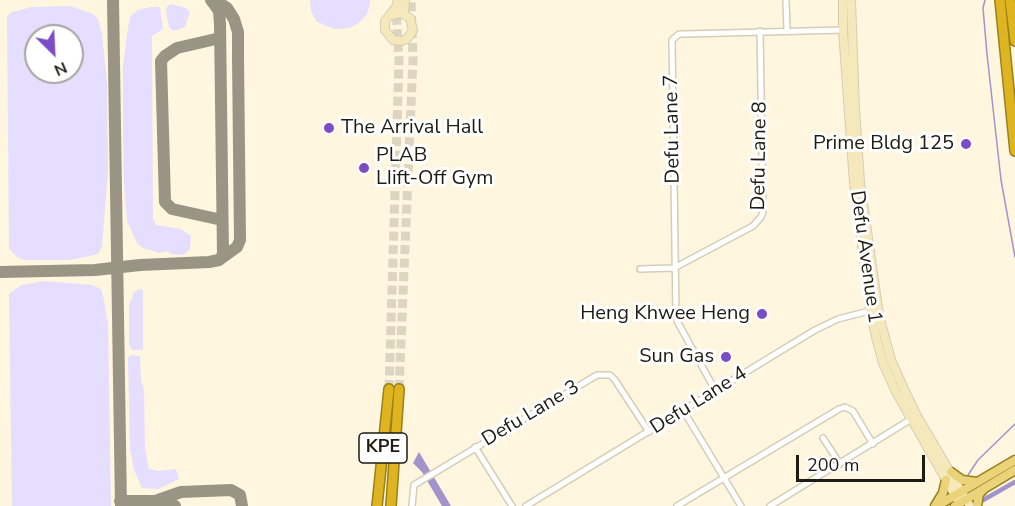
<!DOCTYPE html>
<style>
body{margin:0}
#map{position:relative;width:1015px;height:506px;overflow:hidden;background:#fef6df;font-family:"Nunito Sans",sans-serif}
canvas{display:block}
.north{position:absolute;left:24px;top:24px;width:60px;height:60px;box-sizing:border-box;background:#fff;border:2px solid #a5a4a0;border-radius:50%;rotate:156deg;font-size:16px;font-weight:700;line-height:24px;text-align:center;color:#1d1b12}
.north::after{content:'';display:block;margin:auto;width:21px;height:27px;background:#7b4dc5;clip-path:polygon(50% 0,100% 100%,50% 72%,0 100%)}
.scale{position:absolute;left:796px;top:455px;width:129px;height:27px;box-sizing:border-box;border:3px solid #1d1b12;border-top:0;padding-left:8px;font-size:18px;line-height:21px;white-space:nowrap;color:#1d1b12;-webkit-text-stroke:4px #fff;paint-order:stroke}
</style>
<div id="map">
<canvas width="1015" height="506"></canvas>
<div class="north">N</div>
<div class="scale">200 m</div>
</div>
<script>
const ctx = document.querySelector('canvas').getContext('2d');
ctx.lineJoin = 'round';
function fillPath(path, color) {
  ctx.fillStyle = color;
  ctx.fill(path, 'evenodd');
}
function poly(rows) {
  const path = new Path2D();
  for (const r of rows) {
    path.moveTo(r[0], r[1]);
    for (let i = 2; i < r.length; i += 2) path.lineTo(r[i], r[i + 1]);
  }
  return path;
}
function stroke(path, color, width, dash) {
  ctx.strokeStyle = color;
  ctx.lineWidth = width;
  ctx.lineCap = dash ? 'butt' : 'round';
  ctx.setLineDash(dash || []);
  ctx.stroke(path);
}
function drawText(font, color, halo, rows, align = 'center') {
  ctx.font = font + ' "Nunito Sans",sans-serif';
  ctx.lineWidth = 6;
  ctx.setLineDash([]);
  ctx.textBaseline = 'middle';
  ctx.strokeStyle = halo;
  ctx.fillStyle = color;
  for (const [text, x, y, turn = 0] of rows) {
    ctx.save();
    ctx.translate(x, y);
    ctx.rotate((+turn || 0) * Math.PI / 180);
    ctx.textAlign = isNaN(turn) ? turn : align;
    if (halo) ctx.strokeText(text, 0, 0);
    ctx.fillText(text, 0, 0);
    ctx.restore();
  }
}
fillPath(poly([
 [310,0,370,0,370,4,367,14,359,23,349,28,335,29,317,22,311,11],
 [171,4,186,8,190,12,185,27,174,31,169,27,166,12,166,8],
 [70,6,93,14,98,19,102,34,107,81,108,170,102,246,99,253,95,255,69,260,25,260,17,257,9,249,7,16,12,12,31,7],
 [36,36,72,36,72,72,36,72],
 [151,7,158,7,160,8,163,29,152,36,153,218,156,225,181,229,191,236,190,249,183,255,171,254,167,251,160,253,143,248,137,243,127,221,124,184,123,134,123,66,127,34,130,17,138,10],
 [44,281,92,285,101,289,103,295,108,324,111,506,12,506,9,294,21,285],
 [140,289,143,290,143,350,132,350,129,344,129,306,134,292],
 [131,355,140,356,141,380,144,390,145,449,149,469,158,471,176,469,179,479,158,489,142,488,134,470,130,449,128,358]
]), '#e6defe');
fillPath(poly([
 [419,452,451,506,442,506,422,472,413,463]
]), '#a393cc');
stroke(poly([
 [985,0,983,8,987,54,1001,180,1015,257],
 [968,475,978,460,1015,424]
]), '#a393cc', 1.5);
stroke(poly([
 [978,503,1015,482]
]), '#a393cc', 4.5);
stroke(poly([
 [113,0,121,506],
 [215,0,227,8,234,19,238,32,238,58,240,240,237,247,219,260],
 [220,38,177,48,165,56,161,61,165,202,172,209,222,220],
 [0,272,95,270,140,265,209,262,219,260,223,255,220,24,219,11,211,0],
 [158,500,181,492,231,490,240,495,242,506],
 [120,501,166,501,175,506]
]), '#9a9484', 12);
stroke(poly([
 [389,389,399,60,396,8],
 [399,389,413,59,411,0]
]), '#dcd5c0', 9, [9, 4.5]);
const street = poly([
 [786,0,787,31],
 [640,269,674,268,753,226,761,217,763,212,760,31],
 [715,390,677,321,676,316,672,40,679,34,685,34,844,30],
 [683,410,741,506],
 [823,438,840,464],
 [475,447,512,506],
 [412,506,414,485,597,375,610,375,615,380,649,432],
 [526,506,815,330,838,319,873,310],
 [677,506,839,409,845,407,853,411,873,444],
 [770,506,913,418]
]);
const secondary = poly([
 [843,0,843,30,854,183,870,310,876,337,883,363,896,392,957,499],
 [851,0,855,109,860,182,879,315,891,360,903,387,917,416,970,506],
 [404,13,405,0],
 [391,15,401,13,410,18,413,30,407,39,401,41,393,40,385,30,385,21,396,7,398,0]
]);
const primary = poly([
 [951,472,962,480,977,482],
 [935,506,943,493,946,480],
 [937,506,1015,460],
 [955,506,1015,470],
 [977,506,979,494,983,490]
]);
const highway = poly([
 [1000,0,1015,151],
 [1010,0,1015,41],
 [377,506,389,389],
 [391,506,399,389]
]);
stroke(street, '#d5cdb7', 8);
stroke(secondary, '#d5cdb7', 10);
stroke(primary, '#9a7f1c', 11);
stroke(highway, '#9a7f1c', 12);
stroke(street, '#fff', 5);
stroke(secondary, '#f5e9bc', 8);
stroke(primary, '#ebd37a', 8);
stroke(highway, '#deb521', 9);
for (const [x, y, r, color] of [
 [329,128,6,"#7b4dc5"],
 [966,144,6,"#7b4dc5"],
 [364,168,6,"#7b4dc5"],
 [762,314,6,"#7b4dc5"],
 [726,357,6,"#7b4dc5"]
]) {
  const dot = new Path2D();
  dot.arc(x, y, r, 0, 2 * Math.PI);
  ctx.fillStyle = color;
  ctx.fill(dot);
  stroke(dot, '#fff', 2);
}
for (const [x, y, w] of [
 [383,448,48]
]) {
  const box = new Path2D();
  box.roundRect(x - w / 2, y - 15, w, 30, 4.5);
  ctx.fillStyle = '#fff';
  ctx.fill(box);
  stroke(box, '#1d1b12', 1.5);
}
drawText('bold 18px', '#1d1b12', null, [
 ["KPE",383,448]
]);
drawText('20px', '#1d1b12', '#fff', [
 ["The Arrival Hall",341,128,"left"],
 ["Prime Bldg 125",954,144],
 ["PLAB",376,156,"left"],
 ["LIift-Off Gym",376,179,"left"],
 ["Heng Khwee Heng",750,314],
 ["Sun Gas",714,357]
], 'right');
drawText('20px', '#1d1b12', '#fff', [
 ["Defu Lane 7",673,129,-91],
 ["Defu Lane 8",760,156,-89],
 ["Defu Avenue 1",865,257,82],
 ["Defu Lane 4",699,401,-32],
 ["Defu Lane 3",531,414,-31]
]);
</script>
